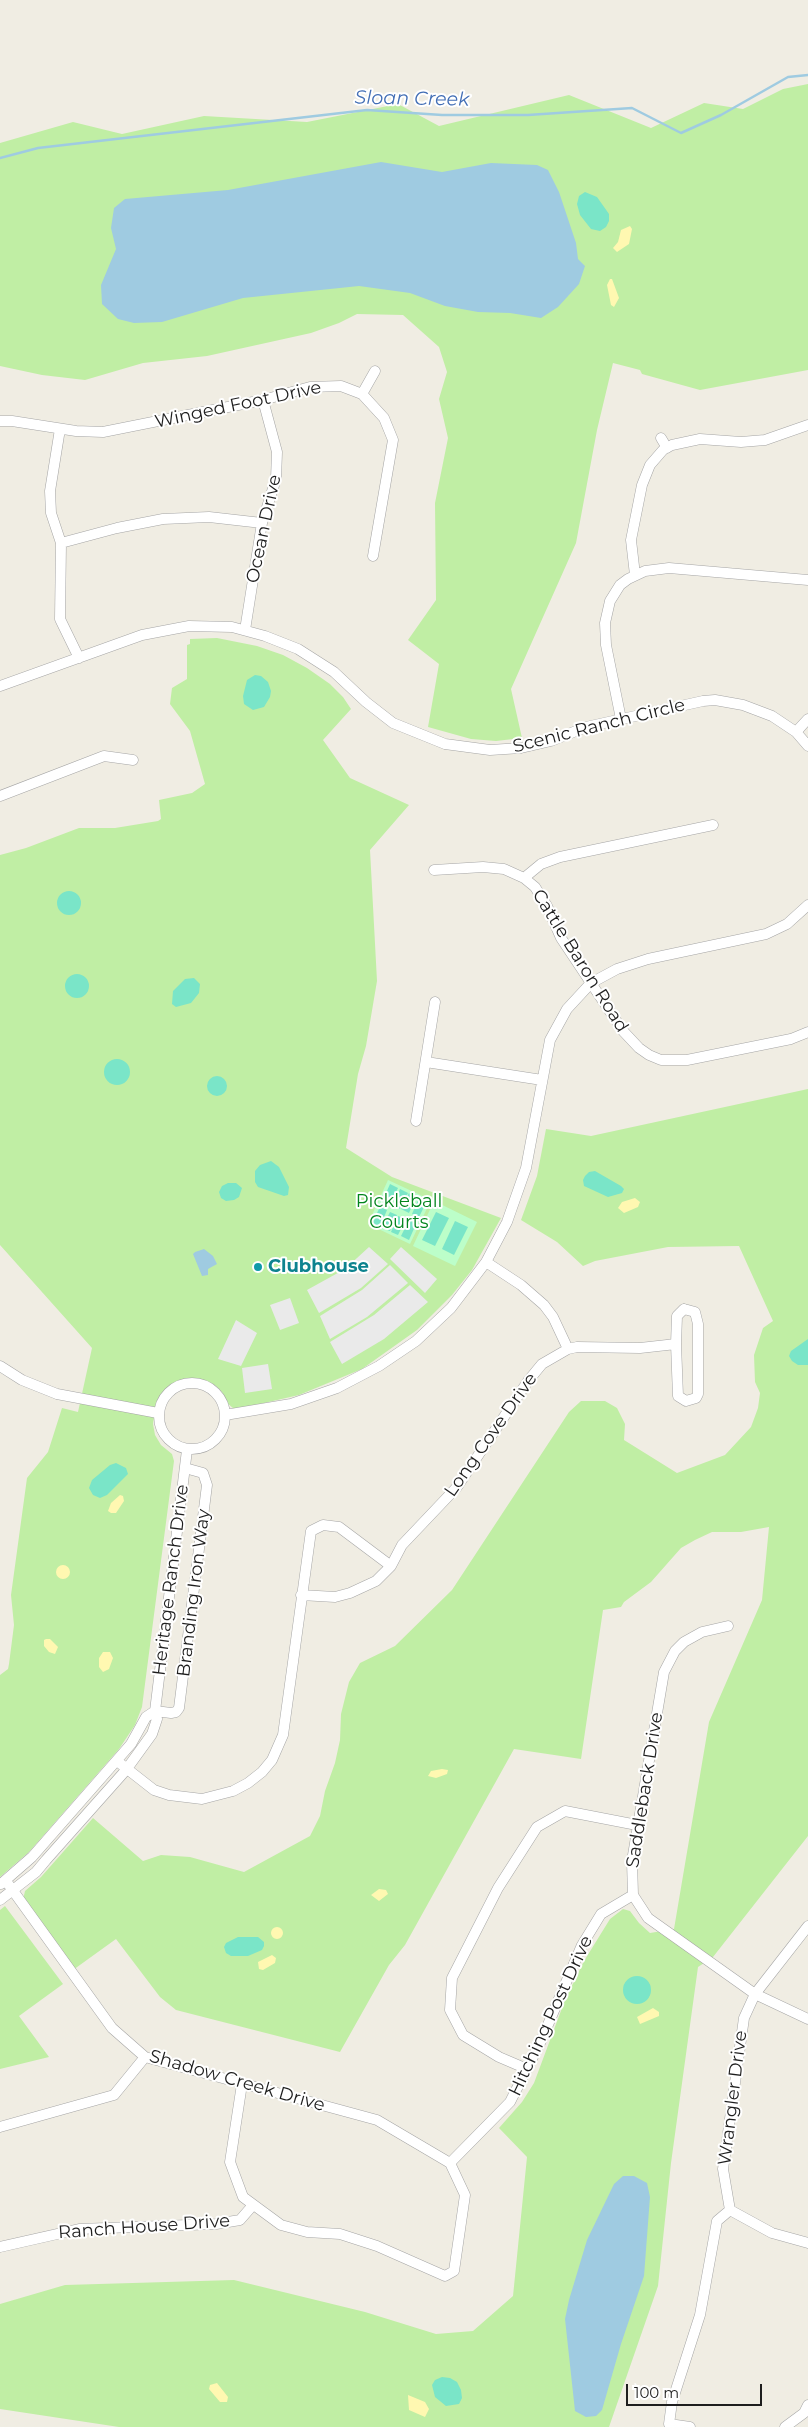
<!DOCTYPE html>
<style>
body{margin:0}
#map{position:relative;width:808px;height:2427px;overflow:hidden;background:#f0ede3;font-family:Montserrat,sans-serif}
canvas{display:block}
.scale{position:absolute;left:626px;top:2384px;width:136px;height:22px;box-sizing:border-box;border:2px solid #1e1e1e;border-top:0;padding-left:6px;font-size:15px;line-height:18px;white-space:nowrap;color:#1e1e1e;-webkit-text-stroke:4px #fff;paint-order:stroke}
</style>
<div id="map">
<canvas width="808" height="2427"></canvas>
<div class="scale">100 m</div>
</div>
<script>
const ctx = document.querySelector('canvas').getContext('2d');
ctx.lineJoin = 'round';
function fillPath(path, color) {
  ctx.fillStyle = color;
  ctx.fill(path, 'evenodd');
}
function poly(rows) {
  const path = new Path2D();
  for (const r of rows) {
    if (r.length === 3) {
      path.moveTo(r[0] + r[2], r[1]);
      path.arc(r[0], r[1], r[2], 0, 2 * Math.PI);
      continue;
    }
    path.moveTo(r[0], r[1]);
    for (let i = 2; i < r.length; i += 2) path.lineTo(r[i], r[i + 1]);
  }
  return path;
}
function stroke(path, color, width, dash) {
  ctx.strokeStyle = color;
  ctx.lineWidth = width;
  ctx.lineCap = dash ? 'butt' : 'round';
  ctx.setLineDash(dash || []);
  ctx.stroke(path);
}
function drawText(font, color, halo, rows, align = 'center') {
  ctx.font = font + ' Montserrat,sans-serif';
  ctx.lineWidth = 4;
  ctx.setLineDash([]);
  ctx.textBaseline = 'middle';
  ctx.strokeStyle = halo;
  ctx.fillStyle = color;
  for (const [text, x, y, turn = 0] of rows) {
    ctx.save();
    ctx.translate(x, y);
    ctx.rotate((+turn || 0) * Math.PI / 180);
    ctx.textAlign = isNaN(turn) ? turn : align;
    if (halo) ctx.strokeText(text, 0, 0);
    ctx.fillText(text, 0, 0);
    ctx.restore();
  }
}
fillPath(poly([
 [808,84,808,370,700,390,642,374,640,370,613,363,597,430,576,543,511,689,522,738,496,741,471,739,428,727,439,664,408,640,436,600,435,503,448,438,439,399,447,372,439,347,403,315,357,314,339,323,311,333,207,356,143,363,85,380,42,375,0,366,0,143,73,122,122,134,204,116,307,122,398,104,439,126,569,95,651,128,704,103,743,109,783,89],
 [217,638,257,646,283,655,307,668,330,684,343,697,351,709,323,740,350,778,409,805,370,850,377,981,366,1046,358,1074,346,1148,392,1177,501,1218,472,1270,452,1295,417,1330,362,1369,299,1395,238,1409,233,1408,227,1403,222,1392,216,1386,206,1381,195,1379,173,1383,159,1397,156,1403,153,1424,155,1435,161,1445,172,1454,174,1461,142,1707,135,1725,119,1749,29,1852,0,1877,0,1675,8,1669,9,1664,14,1625,11,1595,27,1478,48,1452,62,1408,78,1412,92,1348,0,1245,0,855,26,848,79,828,115,828,158,821,161,819,159,800,192,793,205,784,190,731,170,704,172,688,187,679,187,645,190,644,190,639],
 [808,1089,808,1836,713,1957,698,1967,671,2163,658,2286,609,2427,119,2427,0,2409,0,2304,65,2285,234,2280,365,2312,436,2334,473,2331,513,2296,527,2157,499,2128,522,2102,534,2083,565,2000,584,1961,610,1919,623,1909,630,1911,639,1923,650,1933,674,1929,709,1722,762,1600,769,1527,741,1532,712,1532,695,1540,681,1548,651,1582,624,1602,621,1607,603,1610,581,1759,514,1749,405,1945,389,1965,340,2052,176,2010,160,1997,116,1939,73,1970,23,1900,25,1891,41,1877,93,1818,143,1861,161,1855,190,1857,244,1872,310,1836,320,1816,325,1791,335,1763,340,1740,341,1714,349,1682,360,1663,395,1646,452,1590,569,1412,581,1401,605,1401,617,1408,625,1424,624,1440,677,1473,725,1455,751,1427,758,1408,760,1393,755,1382,754,1355,763,1328,773,1321,739,1246,668,1247,595,1261,583,1266,557,1242,521,1220,537,1176,546,1129,591,1136],
 [5,1906,63,1984,19,2016,49,2057,0,2069,0,1910]
]), '#c0eea4');
fillPath(poly([
 [630,226,632,229,629,244,617,252,613,248,618,242,621,230],
 [610,279,612,279,619,298,614,307,611,305,607,285],
 [635,1198,640,1202,638,1207,624,1213,618,1208,622,1202],
 [120,1495,123,1496,124,1501,116,1513,111,1513,108,1511,111,1503],
 [63,1572,7],
 [46,1639,50,1639,58,1647,55,1654,49,1652,44,1646,44,1640],
 [103,1652,110,1652,113,1658,109,1669,103,1672,99,1667,99,1658],
 [442,1769,448,1770,447,1774,436,1778,428,1776,431,1771],
 [379,1889,386,1890,388,1894,379,1901,371,1895],
 [277,1933,6],
 [272,1955,276,1958,275,1963,263,1970,259,1969,258,1962],
 [653,2008,659,2012,659,2016,640,2024,637,2017],
 [217,2383,228,2397,227,2402,220,2402,209,2389,210,2385],
 [408,2395,425,2402,429,2409,425,2417,409,2410]
]), '#fff8b1');
fillPath(poly([
 [388,1180,431,1200,410,1244,368,1224],
 [434,1201,477,1222,455,1266,413,1246]
]), '#bcfec9');
fillPath(poly([
 [585,192,597,197,609,214,609,221,606,227,600,231,591,229,580,215,577,204,579,196],
 [255,675,261,676,268,682,271,691,270,697,264,707,253,710,244,704,243,696,247,680],
 [69,903,12],
 [77,986,12],
 [194,978,200,984,199,993,191,1003,176,1007,172,1004,173,991,185,979],
 [117,1072,13],
 [217,1086,10],
 [271,1161,279,1167,289,1187,288,1195,284,1196,258,1187,255,1182,255,1171,260,1165],
 [595,1171,621,1186,624,1189,622,1193,608,1197,584,1186,583,1180,585,1176,589,1172],
 [228,1183,236,1183,242,1188,239,1197,234,1200,226,1201,221,1198,219,1192,222,1186],
 [390,1184,398,1188,390,1204,383,1200],
 [400,1189,408,1193,400,1209,393,1205],
 [409,1193,416,1197,409,1213,401,1209],
 [419,1198,427,1201,419,1217,412,1214],
 [380,1207,387,1210,380,1227,372,1223],
 [390,1212,397,1215,390,1231,382,1228],
 [436,1212,449,1218,435,1246,422,1240],
 [398,1216,406,1219,398,1235,391,1232],
 [409,1220,416,1224,409,1240,401,1236],
 [455,1221,468,1227,454,1255,442,1249],
 [808,1339,808,1365,798,1365,792,1361,789,1356,791,1351],
 [116,1463,126,1468,128,1474,107,1495,100,1498,93,1495,89,1488,92,1480,110,1465],
 [238,1937,258,1937,264,1942,264,1946,262,1950,248,1956,231,1956,226,1953,224,1947,226,1943],
 [637,1990,14],
 [442,2377,450,2378,457,2382,461,2390,462,2398,459,2404,446,2406,435,2397,432,2385,435,2380]
]), '#7ae5c8');
fillPath(poly([
 [369,1247,388,1264,361,1288,319,1313,307,1290,345,1269],
 [401,1247,437,1279,425,1293,390,1259],
 [390,1265,408,1283,367,1317,330,1339,320,1316,362,1290],
 [410,1285,428,1302,384,1339,342,1364,330,1342,374,1315],
 [290,1298,299,1323,280,1330,270,1305],
 [236,1320,257,1333,241,1366,218,1359],
 [268,1364,272,1389,245,1393,242,1368]
]), '#eaeaea');
fillPath(poly([
 [381,162,442,172,491,163,537,165,548,170,559,192,576,243,578,259,585,266,579,284,558,307,541,318,510,313,478,312,445,306,410,293,359,286,243,298,162,322,134,323,118,319,102,304,101,285,116,249,111,228,114,208,125,199,228,190],
 [204,1249,213,1256,217,1264,208,1269,208,1275,202,1276,193,1254,195,1252],
 [623,2176,634,2176,647,2183,650,2197,644,2276,621,2344,602,2410,596,2416,586,2417,575,2411,565,2319,569,2300,587,2240,614,2184]
]), '#9fcbe1');
stroke(poly([
 [0,158,38,148,367,110,442,115,528,115,632,108,681,133,721,115,788,77,808,75]
]), '#9fcbe1', 2.5);
const minor = poly([
 [362,394,375,371],
 [0,421,12,421,76,431,103,432,263,400,310,387,341,386,362,394,384,418,393,440,373,556],
 [60,429,50,491,51,513,61,543,60,619,79,658],
 [661,438,667,448],
 [61,543,117,528,163,519,209,517,262,523],
 [635,575,631,540,642,485,650,465,663,450,672,445,700,439,741,442,765,440,808,425],
 [245,630,262,523,276,479,277,452,263,400],
 [0,686,142,635,189,626,232,627,265,636,298,649,334,672,366,702,393,723,445,744,490,750,521,748,551,741,586,727,703,701,715,700,743,705,772,716,796,732,808,746],
 [621,719,606,645,605,623,610,601,620,585,628,579,645,571,669,568,808,580],
 [796,732,808,719],
 [0,796,104,756,133,760],
 [434,870,483,867,504,869,524,878,535,887,547,906,561,938,623,1031,639,1048,649,1055,661,1060,687,1060,791,1039,808,1032],
 [524,878,541,864,560,857,713,825],
 [426,1062,542,1080],
 [416,1121,435,1002],
 [486,1262,521,1285,544,1305,553,1317,568,1349],
 [684,1309,695,1312,698,1324,698,1394,696,1398,686,1401,678,1396,676,1344,677,1316,684,1309],
 [0,1366,22,1380,57,1394,158,1413],
 [192,1416,33],
 [225,1415,291,1404,337,1388,379,1366,416,1341,451,1308,486,1262,507,1222,526,1168,550,1040,567,1009,591,983,617,969,648,959,766,934,787,924,808,905],
 [301,1595,335,1597,350,1593,376,1581,391,1566],
 [728,1626,702,1632,684,1642,675,1651,664,1672,632,1861,633,1895,648,1918,755,1994,808,2019],
 [155,1711,171,1713,176,1712,179,1708,207,1485,203,1473,185,1468],
 [117,1761,154,1790,169,1795,202,1799,233,1791,248,1783,262,1772,272,1760,283,1735,311,1531,323,1525,339,1527,391,1566,402,1545,457,1487,528,1381,542,1364,568,1349,577,1347,640,1348,676,1344],
 [6,1881,112,2028,145,2057,377,2120,450,2163],
 [1,1884,32,1857,131,1744,146,1717,155,1711],
 [0,1900,36,1872,46,1860,126,1770,152,1734,157,1719,155,1711,187,1450],
 [808,1926,755,1994,744,2018,723,2169,730,2210,772,2233,808,2243],
 [527,2069,499,2057,463,2035,450,2010,452,1978,498,1888,537,1827,565,1811,637,1825],
 [242,2084,230,2162,243,2197,281,2225,307,2232,340,2234,377,2246,445,2276,454,2271,465,2195,450,2163],
 [0,2127,114,2095,145,2057],
 [450,2163,510,2102,541,2041,582,1945,601,1914,633,1895],
 [0,2247,79,2229,216,2224,240,2220,253,2205],
 [690,2427,669,2424,672,2402,700,2315,717,2221,730,2210],
 [785,2427,804,2413,808,2405]
]);
stroke(minor, '#a5a5a5', 11);
stroke(minor, '#fff', 10);
for (const [x, y, r, color] of [
 [258,1267,5,"#0f9aa8"]
]) {
  const dot = new Path2D();
  dot.arc(x, y, r, 0, 2 * Math.PI);
  ctx.fillStyle = color;
  ctx.fill(dot);
  stroke(dot, '#fff', 2);
}
drawText('18px', '#1e1e1e', '#fff', [
 ["Winged Foot Drive",238,405,-12],
 ["Ocean Drive",264,529,-78],
 ["Scenic Ranch Circle",599,726,-14],
 ["Cattle Baron Road",580,961,58],
 ["Long Cove Drive",491,1435,-55],
 ["Heritage Ranch Drive",171,1580,-83],
 ["Branding Iron Way",194,1593,-83],
 ["Saddleback Drive",645,1790,-81],
 ["Hitching Post Drive",551,2016,-65],
 ["Shadow Creek Drive",237,2081,16],
 ["Wrangler Drive",733,2098,-83],
 ["Ranch House Drive",144,2227,-4]
]);
drawText('18px', '#03851d', '#fff', [
 ["Pickleball",399,1202],
 ["Courts",399,1223]
]);
drawText('bold 18px', '#0d838f', '#fff', [
 ["Clubhouse",268,1267]
], 'left');
drawText('italic 19px', '#426eb5', '#fff', [
 ["Sloan Creek",412,99,1]
]);
</script>
